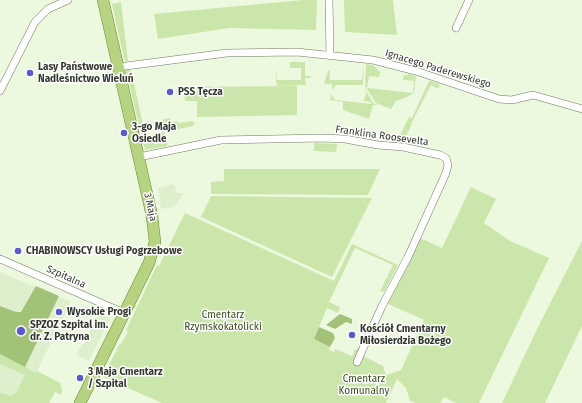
<!DOCTYPE html>
<meta charset="utf-8">
<style>
body{margin:0}
canvas{display:block;background:#ecf9de}
</style>
<canvas width="582" height="403"></canvas>
<script>
const ctx = document.querySelector('canvas').getContext('2d');
ctx.lineJoin = 'round';
function fillPath(path, color) {
  ctx.fillStyle = color;
  ctx.fill(path, 'evenodd');
}
function poly(rows) {
  const path = new Path2D();
  for (const r of rows) {
    path.moveTo(r[0], r[1]);
    for (let i = 2; i < r.length; i += 2) path.lineTo(r[i], r[i + 1]);
  }
  return path;
}
function stroke(path, color, width, dash) {
  ctx.strokeStyle = color;
  ctx.lineWidth = width;
  ctx.lineCap = dash ? 'butt' : 'round';
  ctx.setLineDash(dash || []);
  ctx.stroke(path);
}
function drawText(font, color, halo, rows, align = 'center') {
  ctx.font = font + ' "Fira Sans",sans-serif';
  ctx.lineWidth = 3;
  ctx.setLineDash([]);
  ctx.textBaseline = 'middle';
  ctx.strokeStyle = halo;
  ctx.fillStyle = color;
  for (const [text, x, y, turn = 0] of rows) {
    ctx.save();
    ctx.translate(x, y);
    ctx.rotate((+turn || 0) * Math.PI / 180);
    ctx.textAlign = isNaN(turn) ? turn : align;
    if (halo) ctx.strokeText(text, 0, 0);
    ctx.fillText(text, 0, 0);
    ctx.restore();
  }
}
fillPath(poly([
 [174,184,177,193,184,193,174,207,161,209,158,188],
 [0,272,71,302,36,373,57,385,0,403],
 [98,313,110,319,89,361,76,355,82,344,84,344]
]), '#deefcd');
fillPath(poly([
 [111,0,113,4,121,2,128,61,126,61,124,58],
 [303,0,317,0,316,30,229,28,158,39,154,14],
 [344,0,393,0,397,35,345,32],
 [290,62,305,62,305,76,311,76,311,78,305,78,306,85,277,86,277,83,276,83,277,69,277,80,301,80,301,68,290,68],
 [364,64,363,85,336,85,332,90,332,84,324,84,328,71,330,70,330,80,362,80],
 [366,64,373,65,380,72,379,77,369,76,367,88,413,93,414,81,403,80,403,76,409,74,416,76,414,93,405,98,396,101,391,109,376,103,365,86],
 [126,70,131,70,145,134,141,134],
 [429,81,440,84,438,89,431,85,411,124,412,124,404,140,401,144,396,143,409,117,412,118],
 [297,86,297,115,197,117,197,101,185,101,183,87],
 [365,89,373,103,378,105,373,105,369,119,343,110,343,102,330,100,331,93,332,96,335,100,371,104,371,102,364,101,366,93],
 [170,118,171,122,177,121,178,123,192,121,195,123,193,126,166,132,162,127,161,120],
 [163,129,165,134,164,136,165,141,168,146,145,150,142,137,160,134],
 [314,143,337,144,336,152,314,151],
 [224,169,380,169,368,195,211,194,211,182,224,181],
 [471,187,496,199,484,223,510,241,549,258,479,403,456,403,444,397,440,403,416,403,410,401,406,388,397,379,386,403,162,403,103,377,120,343,121,344,126,335,128,331,126,330,157,265,159,266,185,213,334,281,352,244,398,265,384,292,380,291,393,265,355,248,329,302,340,307,338,313,327,308,314,339,330,347,329,350,332,351,334,352,335,349,352,356,355,349,356,350,361,346,363,356,383,366,386,375,401,370,424,320,388,304,388,300,420,238,442,248],
 [211,196,372,198,332,277,201,217],
 [582,241,582,326,545,403,502,403,540,323],
 [0,354,36,373,37,371,60,383,62,389,61,395,55,392,49,403,0,403,0,393,11,396,16,393,25,375,0,364]
]), '#cbe6ab');
fillPath(poly([
 [36,286,59,296,25,367,0,354,0,306,16,312,21,312],
 [340,314,352,319,352,324,346,322,335,329,326,325],
 [319,327,333,333,335,338,330,347,314,339]
]), '#a2c278');
const street = poly([
 [329,0,330,55],
 [456,28,469,0],
 [118,67,227,53,297,52,373,60,416,71,499,99,512,100,533,95,582,109],
 [0,91,35,22,48,9,68,0],
 [139,157,221,140,322,138,345,139,378,145,403,147,440,155,446,158,448,165,446,173,408,257,382,306,357,362],
 [0,259,124,313]
]);
const primary = poly([
 [80,403,149,263,155,242,152,216,103,0]
]);
stroke(street, '#6f7a62', 8);
stroke(primary, '#678a2c', 12);
stroke(street, '#fff', 7);
stroke(primary, '#b5d380', 11);
for (const [x, y, r, color] of [
 [30,73,4,"#595ad2"],
 [170,92,4,"#595ad2"],
 [124,133,4,"#595ad2"],
 [18,251,4,"#595ad2"],
 [59,312,4,"#595ad2"],
 [21,331,5,"#595ad2"],
 [352,335,4,"#595ad2"],
 [80,378,4,"#595ad2"]
]) {
  const dot = new Path2D();
  dot.arc(x, y, r, 0, 2 * Math.PI);
  ctx.fillStyle = color;
  ctx.fill(dot);
  stroke(dot, '#fff', 1.5);
}
drawText('bold 10px', '#33382e', '#fff', [
 ["Lasy Państwowe",38,67],
 ["Nadleśnictwo Wieluń",38,79],
 ["PSS Tęcza",178,92],
 ["3-go Maja",132,127],
 ["Osiedle",132,139],
 ["CHABINOWSCY Usługi Pogrzebowe",26,251],
 ["Wysokie Progi",67,312],
 ["SPZOZ Szpital im.",30,325],
 ["dr. Z. Patryna",30,337],
 ["Kościół Cmentarny",360,329],
 ["Miłosierdzia Bożego",360,341],
 ["3 Maja Cmentarz",88,372],
 ["/ Szpital",88,384]
], 'left');
drawText('10px', '#33382e', '#fff', [
 ["Ignacego Paderewskiego",438,69,17],
 ["Franklina Roosevelta",382,136,8],
 ["3 Maja",150,207,78],
 ["Szpitalna",66,277,24]
]);
drawText('10px', '#374c18', '#fff', [
 ["Cmentarz",223,315],
 ["Rzymskokatolicki",223,327],
 ["Cmentarz",364,379],
 ["Komunalny",364,391]
]);
</script>
